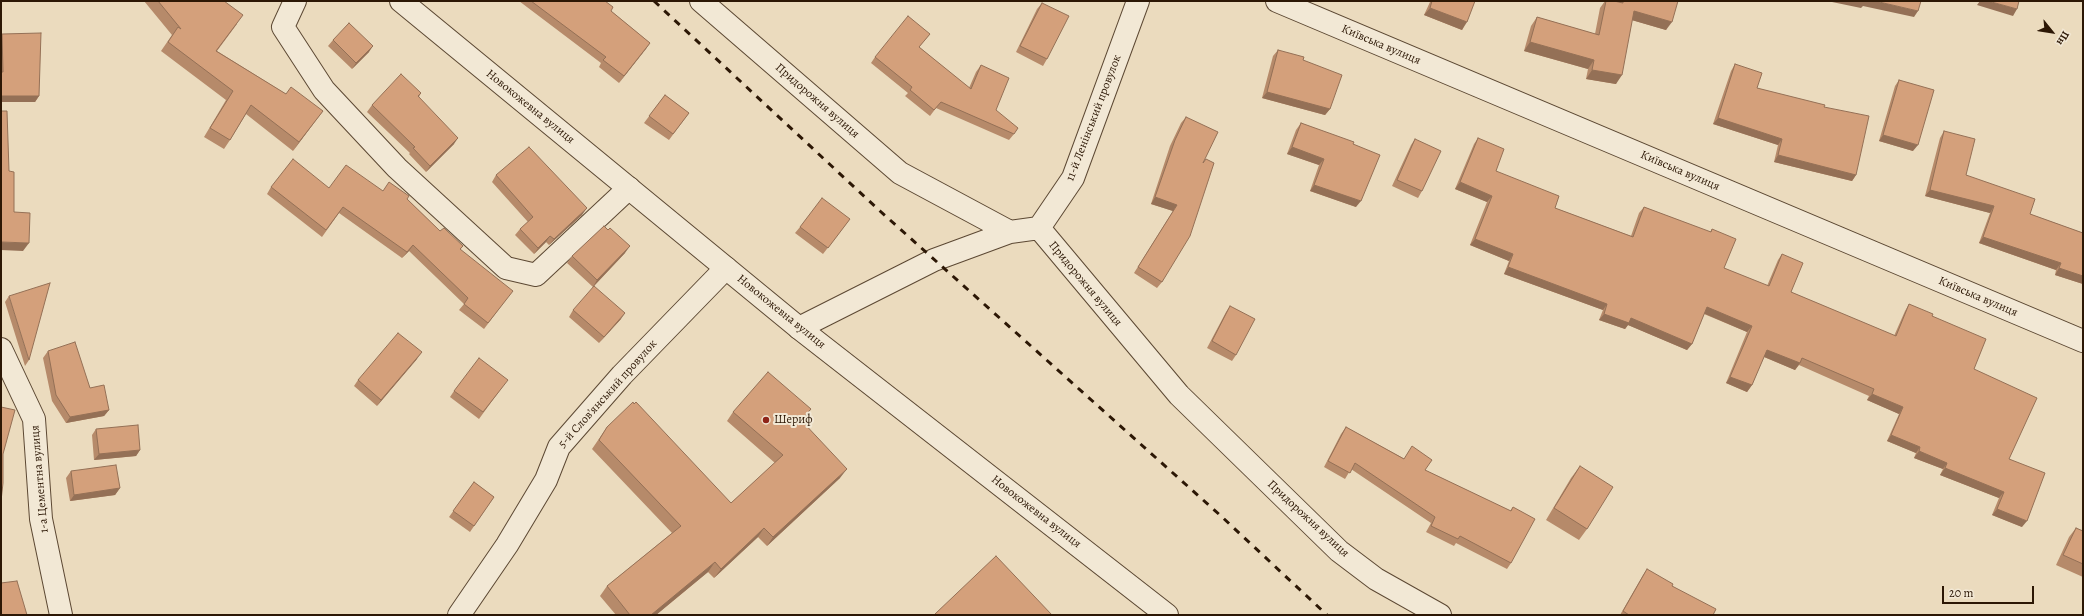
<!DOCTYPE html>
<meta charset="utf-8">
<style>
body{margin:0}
#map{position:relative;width:2084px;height:616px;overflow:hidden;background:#ebdbbe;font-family:Alegreya,serif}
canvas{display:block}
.frame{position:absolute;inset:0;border:2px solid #2c1705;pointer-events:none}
.north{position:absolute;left:2032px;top:12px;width:40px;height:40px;-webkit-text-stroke:3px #f2e8d5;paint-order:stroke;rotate:120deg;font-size:11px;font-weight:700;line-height:16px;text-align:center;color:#2c1705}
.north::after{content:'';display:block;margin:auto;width:14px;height:18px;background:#2c1705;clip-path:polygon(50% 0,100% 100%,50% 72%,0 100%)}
.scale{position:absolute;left:1942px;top:586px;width:92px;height:18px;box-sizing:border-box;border:2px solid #2c1705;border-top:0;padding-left:5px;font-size:12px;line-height:14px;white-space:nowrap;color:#2c1705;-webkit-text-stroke:3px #f2e8d5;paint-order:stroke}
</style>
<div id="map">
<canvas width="2084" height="616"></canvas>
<div class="frame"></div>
<div class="north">Пн</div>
<div class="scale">20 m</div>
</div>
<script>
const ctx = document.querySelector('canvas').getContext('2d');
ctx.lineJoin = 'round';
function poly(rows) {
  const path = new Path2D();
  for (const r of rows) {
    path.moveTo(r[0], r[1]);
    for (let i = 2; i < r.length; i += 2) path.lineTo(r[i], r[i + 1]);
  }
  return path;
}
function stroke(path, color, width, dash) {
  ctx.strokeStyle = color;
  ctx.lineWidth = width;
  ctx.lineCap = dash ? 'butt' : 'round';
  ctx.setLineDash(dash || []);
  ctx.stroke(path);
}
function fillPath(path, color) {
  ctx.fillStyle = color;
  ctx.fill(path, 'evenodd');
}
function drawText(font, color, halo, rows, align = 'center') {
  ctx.font = font + ' Alegreya,serif';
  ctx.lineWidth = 4;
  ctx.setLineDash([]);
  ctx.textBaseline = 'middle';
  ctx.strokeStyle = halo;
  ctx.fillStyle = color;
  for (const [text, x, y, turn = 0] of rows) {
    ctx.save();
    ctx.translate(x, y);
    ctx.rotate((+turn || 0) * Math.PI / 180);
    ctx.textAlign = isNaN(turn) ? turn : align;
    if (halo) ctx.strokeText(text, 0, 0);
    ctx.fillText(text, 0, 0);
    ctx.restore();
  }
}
const minor = poly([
 [295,1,283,27,324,90,397,168,506,268,536,275,629,188],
 [701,1,900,173,1010,232],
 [1277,1,2083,341],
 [1039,228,1073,178,1138,1],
 [799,328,934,260,1010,232,1039,228,1179,395,1339,551,1376,579,1440,615],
 [1,349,34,419,41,519,61,615],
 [459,615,507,545,546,480,559,447,622,375,726,268]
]);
const tertiary = poly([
 [401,1,799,328,1167,615]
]);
stroke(minor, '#5c4833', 24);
stroke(tertiary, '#5c4833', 24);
stroke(minor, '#f2e8d5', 22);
stroke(tertiary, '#f2e8d5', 22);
stroke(poly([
 [654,1,880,211,1221,516,1327,615]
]), '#2c1705', 3, [7, 7]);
fillPath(poly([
 [144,1,224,1,237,24,217,51,286,94,323,111,293,151,246,114,230,140,224,149,204,137,226,100,161,51,172,35],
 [519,1,605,1,611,11,650,43,619,83,599,67,601,63],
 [1427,1,1475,1,1462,30,1424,15,1430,2],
 [1605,1,1614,1,1620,2,1620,1,1678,1,1666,30,1632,20,1616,84,1586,79,1588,69,1524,51,1531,26,1537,17,1595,34,1600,8],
 [1042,3,1047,59,1043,66,1016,52,1037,9],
 [2,34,39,96,35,102,1,102,1,36],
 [930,34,919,47,969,88,976,72,981,65,996,110,1014,134,1009,140,936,108,930,116,905,96,908,93,871,63,875,57],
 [333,40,369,52,352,69,328,46],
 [1278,50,1303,60,1330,109,1325,115,1262,98,1273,56],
 [1735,64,1757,88,1824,107,1856,175,1852,181,1774,162,1778,145,1713,124,1731,71],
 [1899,80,1913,151,1879,141,1895,86],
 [421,93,419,97,454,144,426,172,409,154,410,153,367,112,372,105],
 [665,95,689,113,669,140,644,123],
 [1186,117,1204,162,1162,282,1157,288,1134,273,1173,211,1151,204,1170,146,1181,123],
 [1301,123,1353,144,1356,207,1310,191,1319,165,1287,154,1296,130],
 [1944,131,1966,175,2030,214,2083,233,2083,284,2055,275,2056,270,1979,243,1990,213,1925,196,1940,138],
 [1478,138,1496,171,1555,208,1631,236,1639,213,1644,207,1710,232,1712,229,1724,268,1767,286,1778,260,1782,254,1791,292,1894,336,1905,311,1909,304,1932,316,1974,369,2009,459,2022,527,1992,515,1999,498,1940,475,1943,469,1914,458,1916,453,1887,441,1899,414,1867,400,1869,396,1799,365,1795,370,1764,357,1752,385,1747,392,1726,383,1747,332,1704,314,1692,344,1687,350,1628,325,1625,329,1599,320,1603,310,1504,274,1509,261,1470,245,1487,202,1455,189,1474,144],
 [1415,139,1422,191,1418,198,1392,186,1411,145],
 [496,175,582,215,549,245,546,242,534,254,515,235,520,229,528,222,492,182],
 [271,187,329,188,383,191,407,199,440,231,463,246,460,250,508,297,484,329,459,310,464,304,409,251,402,258,339,213,322,237,267,194],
 [850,219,823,254,795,233,800,227],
 [625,253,593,287,567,263,572,256],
 [9,296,29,360,25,366,5,302],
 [1230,306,1236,355,1232,361,1207,348,1226,312],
 [573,310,621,319,599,343,569,317],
 [48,351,90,388,109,410,104,416,66,423,52,401,43,358],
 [417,359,377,406,354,386,358,380],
 [503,386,479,419,450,397,454,391],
 [733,412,805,418,802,421,840,478,767,546,758,537,714,578,708,572,656,615,616,615,600,596,607,586,672,533,592,449,607,427,731,503,775,463,727,421],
 [1346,427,1425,470,1510,511,1513,507,1511,563,1507,569,1456,543,1454,546,1426,532,1431,523,1351,469,1345,479,1324,467,1341,434],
 [96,429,140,450,136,456,94,460,92,435],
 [1580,466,1587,529,1579,540,1546,520,1571,478],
 [71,471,120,488,115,495,70,501,66,478],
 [474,482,494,497,470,532,449,517],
 [2076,528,2083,531,2083,577,2056,565,2069,537],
 [1647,569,1672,586,1713,615,1620,615,1643,575]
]), '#b68a6a');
fillPath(poly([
 [36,1,47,1,46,2],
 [1833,1,1875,1,1918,11,1914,17,1863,6,1861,8,1832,2],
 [1980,1,1988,1,2017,9,2013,16,1977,5],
 [1430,8,1467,22,1462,30,1424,15],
 [1634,11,1672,22,1666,30,1628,19],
 [1530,42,1594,60,1588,69,1524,51],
 [650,43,646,49,619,83,624,76],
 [373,46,369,52,352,69,356,63],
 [1592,70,1622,75,1616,84,1586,79],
 [1267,92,1330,109,1325,115,1262,98],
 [1,96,39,96,35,102,1,102],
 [323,111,316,120,293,151,299,142],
 [1718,118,1782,139,1778,145,1713,124],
 [1883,135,1918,145,1913,151,1879,141],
 [458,138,454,144,426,172,430,166],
 [1292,147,1324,159,1319,165,1287,154],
 [1778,155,1856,175,1852,181,1774,162],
 [1460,182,1492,196,1487,202,1455,189],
 [1314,185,1361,201,1356,207,1310,191],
 [1930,190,1994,206,1990,213,1925,196],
 [1155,197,1177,205,1173,211,1151,204],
 [587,208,582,215,549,245,554,239],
 [550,236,546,242,534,254,538,248],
 [1983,237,2061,263,2056,270,1979,243],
 [1475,239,1513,254,1509,261,1470,245],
 [1,242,29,243,23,251,1,250],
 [413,245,409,251,402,258,407,252],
 [630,246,625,253,593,287,597,280],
 [1508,267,1607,304,1603,310,1504,274],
 [2059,268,2083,276,2083,284,2055,275],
 [1707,307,1752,326,1747,332,1703,313],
 [625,313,621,319,599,343,604,337],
 [1604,314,1631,318,1692,344,1687,350,1628,325,1625,329,1599,320],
 [1767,350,1800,363,1795,370,1762,356],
 [422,352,417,359,377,406,381,400],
 [1730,377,1752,385,1747,392,1726,383],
 [1872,394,1903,407,1899,414,1867,400],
 [811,409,805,418,795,429,801,420],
 [109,410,104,416,66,423,70,417],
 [1891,435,1920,447,1916,453,1887,441],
 [140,450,136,456,94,460,99,454],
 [1919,451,1947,463,1943,469,1914,458],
 [1945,468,2004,492,1999,498,1940,475],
 [847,469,840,478,767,546,773,537],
 [120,488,115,495,70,501,74,495],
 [1997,509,2027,521,2022,527,1992,515],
 [764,528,758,537,714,578,721,569],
 [715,562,708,572,656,615,651,615]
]), '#947056');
const building = poly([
 [158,1,224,1,243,15,216,51,286,94,291,87,323,111,299,142,251,105,230,140,210,128,233,91,168,42,178,27,181,29,158,1],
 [531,1,605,1,613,7,611,11,650,43,624,76,603,60,606,57,531,1],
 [1432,1,1475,1,1467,22,1430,8,1432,1],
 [1606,1,1614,1,1623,3,1623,1,1678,1,1672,22,1634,11,1622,75,1592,70,1594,60,1530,42,1537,17,1599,35,1606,1],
 [1875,1,1921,1,1918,11,1875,1],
 [1988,1,2019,1,2017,9,1988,1],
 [1042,3,1069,16,1047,59,1020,46,1042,3],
 [908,16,930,34,919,47,971,89,981,65,1009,78,996,110,1018,128,1014,134,941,102,934,110,910,90,912,87,875,57,908,16],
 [349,23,373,46,356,63,333,40,349,23],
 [41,33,39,96,1,96,1,72,3,72,2,34,41,33],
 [1278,50,1304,57,1303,60,1342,75,1330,109,1267,92,1278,50],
 [1735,64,1762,73,1757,88,1825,105,1824,107,1869,116,1856,175,1778,155,1782,139,1718,118,1735,64],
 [401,74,421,93,418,96,458,138,430,166,413,148,415,147,372,105,401,74],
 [1899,80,1934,90,1918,145,1883,135,1899,80],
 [665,95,689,113,673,134,649,116,665,95],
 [1,111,7,111,9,171,14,172,14,212,30,213,29,243,1,242,1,111],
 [1186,117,1218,132,1203,163,1206,159,1214,163,1190,236,1162,282,1138,267,1177,205,1155,197,1175,140,1186,117],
 [1301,123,1354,142,1353,144,1380,155,1361,201,1314,185,1324,159,1292,147,1301,123],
 [1944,131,1975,139,1966,175,2035,199,2030,214,2083,233,2083,276,2059,268,2061,263,1983,237,1994,206,1930,190,1944,131],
 [1478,138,1504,149,1496,171,1559,196,1555,208,1633,237,1644,207,1711,232,1712,229,1736,239,1724,268,1769,286,1782,254,1803,263,1791,292,1896,336,1909,304,1933,314,1932,316,1986,339,1974,369,2037,398,2009,459,2045,473,2027,521,1997,509,2004,492,1945,468,1947,463,1919,451,1920,447,1891,435,1903,407,1872,394,1874,389,1802,358,1800,363,1767,350,1752,385,1730,377,1752,326,1707,307,1692,344,1631,318,1629,323,1604,314,1607,304,1508,267,1513,254,1475,239,1492,196,1460,182,1478,138],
 [1415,139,1441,151,1422,191,1397,180,1415,139],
 [529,147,587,208,554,239,550,236,538,248,520,229,533,217,496,175,529,147],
 [293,159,329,188,346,165,383,191,389,182,409,196,407,199,440,231,444,228,463,246,460,249,513,291,488,323,464,304,468,298,413,245,407,252,343,207,326,230,271,187,293,159],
 [822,198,850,219,828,248,800,227,822,198],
 [604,226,608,230,610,228,630,246,597,280,572,256,604,226],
 [50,283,29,360,9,296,50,283],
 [594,286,625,313,604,337,573,310,594,286],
 [1230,306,1255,319,1236,355,1212,341,1230,306],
 [398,333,422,352,381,400,358,380,398,333],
 [75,342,90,388,104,385,109,410,70,417,56,395,48,351,75,342],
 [479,358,508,380,483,412,454,391,479,358],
 [768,372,811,409,801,420,847,469,773,537,764,528,721,569,715,562,651,615,630,615,607,586,681,526,599,440,607,427,633,402,634,404,636,402,731,503,783,455,733,412,768,372],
 [1,407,15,410,3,454,3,483,1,501,1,407],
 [138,425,140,450,99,454,96,429,138,425],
 [1346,427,1404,459,1412,446,1432,460,1425,470,1511,511,1513,507,1535,519,1511,563,1460,536,1458,539,1431,526,1435,517,1355,463,1350,473,1328,461,1346,427],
 [116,465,120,488,74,495,71,471,116,465],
 [1580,466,1613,487,1587,529,1554,508,1580,466],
 [474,482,494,497,474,526,453,511,474,482],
 [2076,528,2083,531,2083,564,2063,555,2076,528],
 [996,556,1052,615,936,615,935,614,996,556],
 [1647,569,1673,584,1672,586,1716,609,1713,615,1629,615,1623,611,1647,569],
 [17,581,27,615,1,615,1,583,17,581]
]);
fillPath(building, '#d4a07b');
stroke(building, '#947056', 1);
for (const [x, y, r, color] of [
 [766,420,4,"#8f2418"]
]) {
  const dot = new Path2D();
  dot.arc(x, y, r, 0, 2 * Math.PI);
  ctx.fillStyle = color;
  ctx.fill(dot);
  stroke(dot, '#f2e8d5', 1.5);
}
drawText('12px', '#2c1705', '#f2e8d5', [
 ["Київська вулиця",1381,45,23],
 ["Придорожня вулиця",817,101,41],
 ["Новокожевна вулиця",530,107,39],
 ["11-й Ленінський провулок",1094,118,-69],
 ["Київська вулиця",1680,171,23],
 ["Придорожня вулиця",1085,284,50],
 ["Київська вулиця",1978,297,23],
 ["Новокожевна вулиця",781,312,39],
 ["5-й Слов’янський провулок",608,394,-48],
 ["1-а Цементна вулиця",40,479,-95],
 ["Новокожевна вулиця",1036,512,38],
 ["Придорожня вулиця",1308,519,43]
]);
drawText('12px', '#2c1705', '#f2e8d5', [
 ["Шериф",774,420]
], 'left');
</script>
